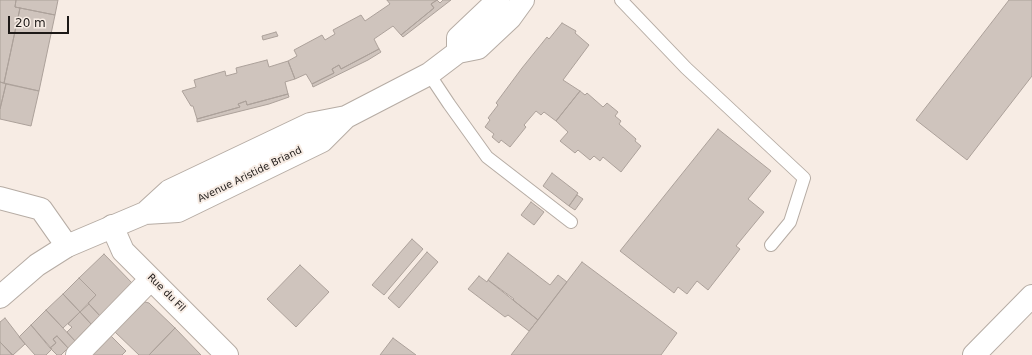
<!DOCTYPE html>
<html>
<head>
<meta charset="utf-8">
<style>
	body { margin:0 }
	#map { position:relative; width:1032px; height:355px; overflow:hidden; background:#f7ece4; font-family:"DejaVu Sans",sans-serif }
	canvas { display:block }
	.scale { position:absolute; left:8px; top:16px; width:61px; height:18px; box-sizing:border-box; border:2px solid #1d1917; border-top:0; padding-left:5px; font-size:12px; line-height:14px; white-space:nowrap; color:#1d1917; -webkit-text-stroke:3px #f7ece4; paint-order:stroke }
</style>
</head>
<body>
<div id="map">
<canvas width="1032" height="355"></canvas>
<div class="scale">20 m</div>
</div>
<script>
const context = document.querySelector('canvas').getContext('2d');
context.lineJoin = 'round';
function fillPath(path, color) {
  context.fillStyle = color;
  context.fill(path, 'evenodd');
}
function shape(rows) {
  const path = new Path2D();
  for (const r of rows) {
    path.moveTo(r[0], r[1]);
    for (let i = 2; i < r.length; i += 2) path.lineTo(r[i], r[i + 1]);
  }
  return path;
}
function stroke(path, color, width, dash) {
  context.strokeStyle = color;
  context.lineWidth = width;
  context.lineCap = dash ? 'butt' : 'round';
  context.setLineDash(dash || []);
  context.stroke(path);
}
function write(font, color, halo, rows, align = 'center') {
  context.font = font + ' "DejaVu Sans",sans-serif';
  context.lineWidth = 4;
  context.setLineDash([]);
  context.textBaseline = 'middle';
  context.strokeStyle = halo;
  context.fillStyle = color;
  for (const [text, x, y, turn = 0] of rows) {
    context.save();
    context.translate(x, y);
    context.rotate((+turn || 0) * Math.PI / 180);
    context.textAlign = isNaN(turn) ? turn : align;
    if (halo) context.strokeText(text, 0, 0);
    context.fillText(text, 0, 0);
    context.restore();
  }
}
const building = shape([
	[0,0,16,0,15,7,20,8,4,83,0,82,0,0],
	[16,0,58,0,55,15,15,7,16,0],
	[387,0,437,0,431,4,434,8,401,35,393,26,374,39,379,49,341,69,339,65,332,69,334,73,312,84,306,74,295,79,288,61,297,56,294,50,322,35,325,40,335,34,333,30,361,15,365,21,390,4,387,0],
	[437,0,440,3,443,0,451,0,403,37,401,35,434,8,431,4,437,0],
	[1009,0,1032,0,1032,76,967,160,916,120,1009,0],
	[20,8,55,15,39,91,4,83,20,8],
	[562,23,576,31,575,33,589,45,563,80,580,91,556,121,544,112,541,115,536,111,524,125,526,127,510,147,501,140,499,143,492,137,494,134,485,127,490,120,488,118,498,105,496,103,522,68,547,37,549,39,562,23],
	[276,32,278,36,263,40,262,36,276,32],
	[379,49,381,52,368,60,313,87,312,84,334,73,332,69,339,65,341,69,379,49],
	[267,60,269,67,288,61,295,79,285,82,288,94,247,105,246,101,238,104,240,107,197,119,193,106,191,106,182,91,196,87,194,80,225,71,226,76,237,73,236,68,267,60],
	[0,82,6,84,0,109,0,82],
	[6,84,39,91,31,126,0,119,0,109,6,84],
	[580,91,585,95,587,93,603,107,607,103,618,112,615,116,621,121,619,124,636,139,635,141,641,146,621,172,603,157,600,161,594,156,590,160,578,150,575,153,560,141,568,132,556,121,580,91],
	[288,94,289,97,269,104,197,122,197,119,240,107,238,104,246,101,247,105,288,94],
	[718,129,771,171,748,199,764,212,736,246,740,249,708,290,697,281,687,294,678,287,674,293,620,251,718,129],
	[552,173,578,193,569,206,543,186,552,173],
	[577,195,583,199,575,210,569,206,577,195],
	[531,202,544,212,534,225,521,215,531,202],
	[412,239,423,249,384,295,372,285,412,239],
	[427,252,438,262,399,308,388,298,427,252],
	[508,253,550,285,558,275,567,282,538,320,488,280,508,253],
	[104,254,133,284,100,316,88,303,96,295,79,278,104,254],
	[582,262,677,333,661,355,511,355,582,262],
	[300,265,329,292,296,327,267,299,300,265],
	[479,276,487,282,488,280,514,299,513,300,538,320,529,331,508,315,505,317,468,289,479,276],
	[79,278,96,295,80,312,63,294,79,278],
	[63,294,80,312,63,328,46,310,63,294],
	[145,302,149,303,175,328,149,355,139,355,115,332,145,302],
	[89,304,100,316,91,324,80,312,89,304],
	[46,310,75,341,68,348,57,336,53,339,56,343,50,348,31,325,46,310],
	[80,312,91,324,75,341,67,332,72,327,68,324,80,312],
	[5,318,25,344,13,355,0,342,0,322,5,318],
	[31,325,52,349,46,355,35,355,19,337,31,325],
	[175,328,201,355,149,355,175,328],
	[57,336,68,348,61,355,57,355,50,348,56,343,53,339,57,336],
	[111,336,126,351,122,355,92,355,111,336],
	[393,338,416,355,380,355,393,338],
	[0,342,12,355,0,355,0,342]
]);
fillPath(building, '#cfc4bd');
stroke(building, '#aca19a', 1);
const lane = shape([
	[621,0,686,68,804,178,790,222,771,245],
	[429,74,449,104,487,157,571,222]
]);
const street = shape([
	[0,198,41,209,67,246],
	[112,226,123,251,227,355],
	[77,355,151,279],
	[974,355,1032,296]
]);
const secondary = shape([
	[458,52,458,38,498,0],
	[145,213,169,191,310,124,346,117,429,74,458,52,478,48,510,18,523,0],
	[0,297,37,265,67,246,145,213,178,211,322,141,346,117]
]);
stroke(lane, '#b6aca4', 14);
stroke(street, '#b6aca4', 24);
stroke(secondary, '#b6aca4', 24);
stroke(lane, '#fff', 12);
stroke(street, '#fff', 22);
stroke(secondary, '#fff', 22);
write('10px', '#1d1917', '#f7ece4', [
	["Avenue Aristide Briand",250,175,-26],
	["Rue du Fil",166,293,45]
]);
</script>
</body>
</html>
